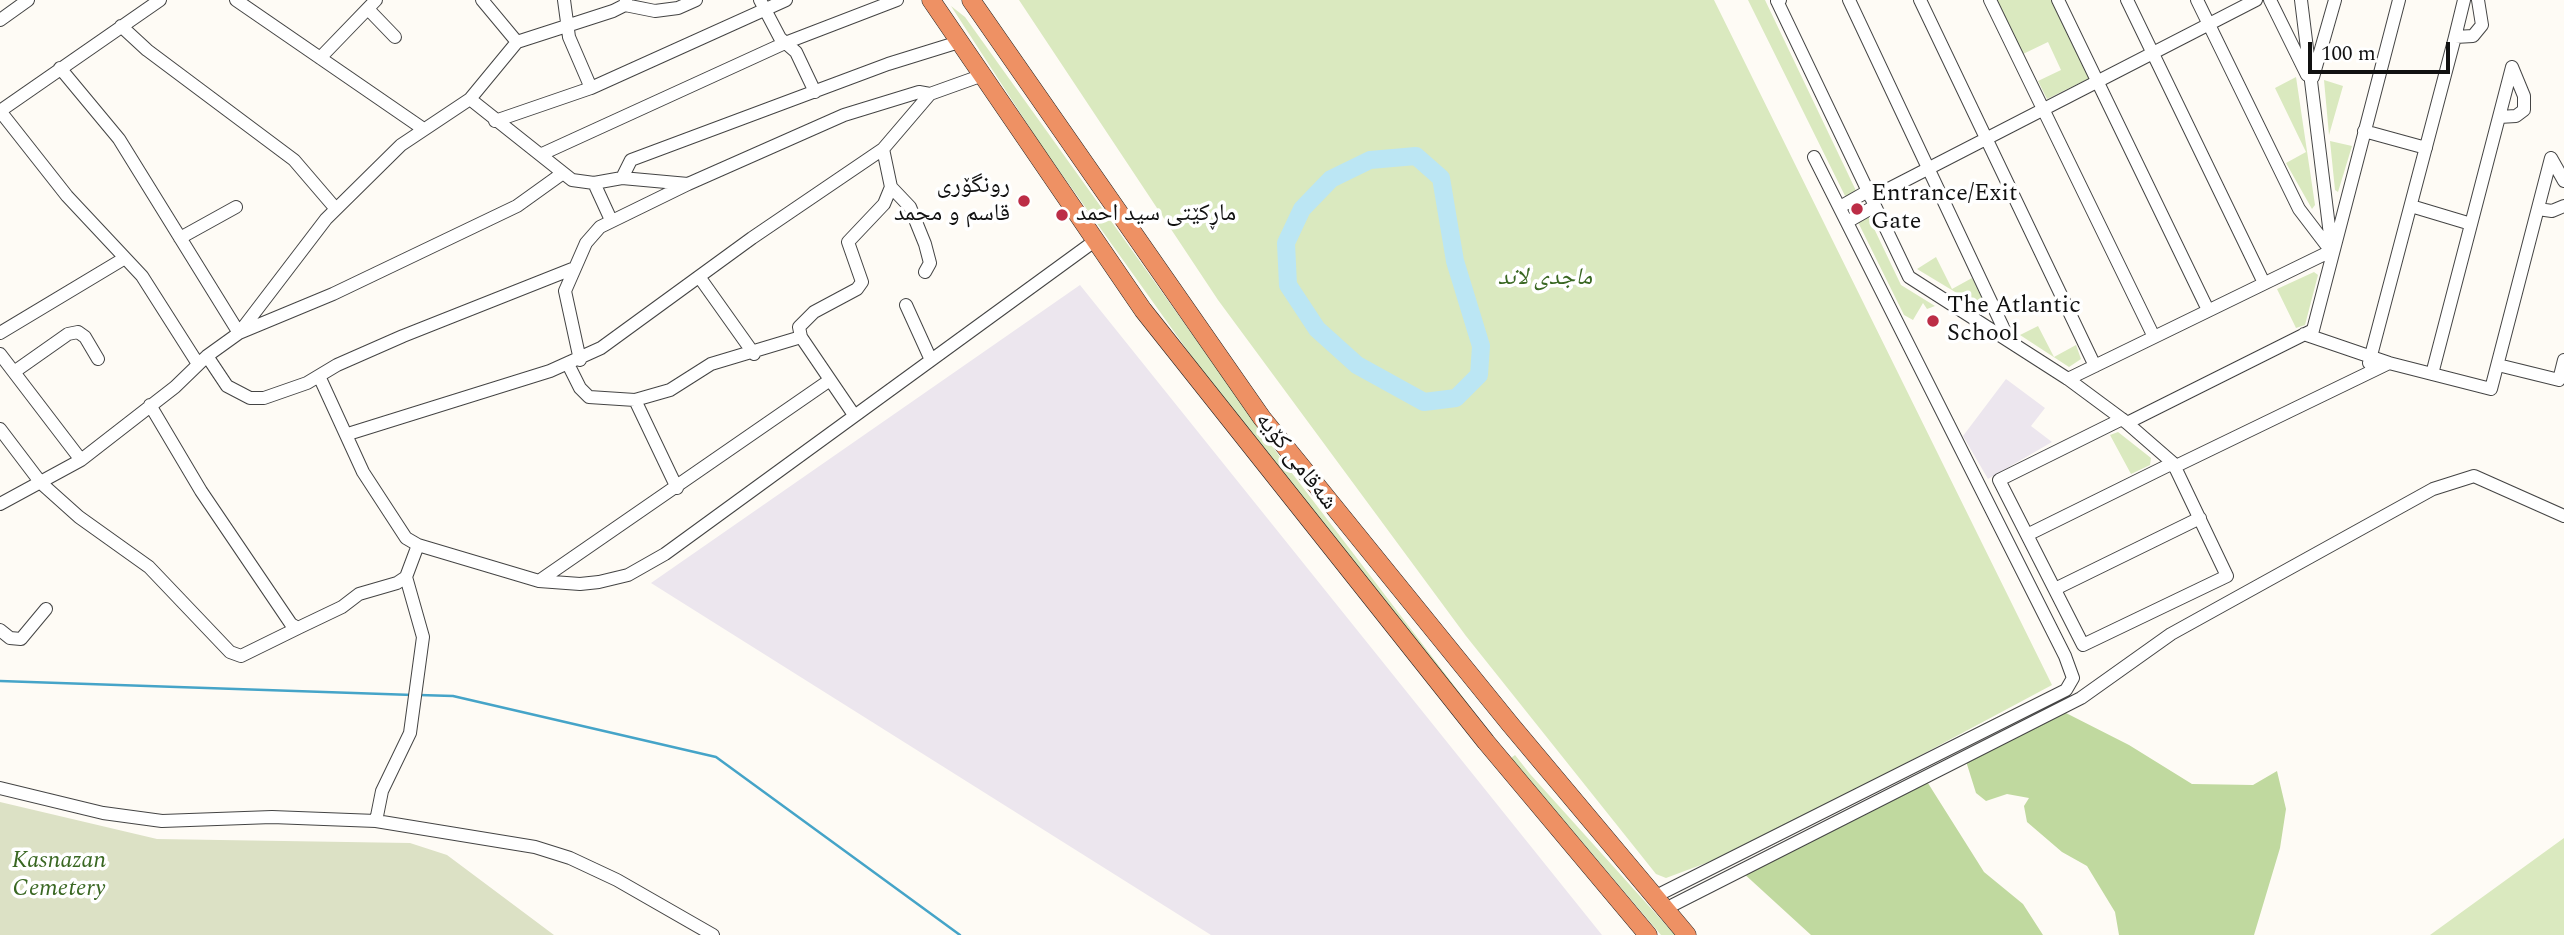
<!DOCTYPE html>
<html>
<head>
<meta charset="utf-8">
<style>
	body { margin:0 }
	#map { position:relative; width:2564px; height:935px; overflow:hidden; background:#fefbf5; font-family:Spectral,serif }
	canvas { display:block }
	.scale { position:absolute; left:2308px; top:42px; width:142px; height:32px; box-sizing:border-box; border:4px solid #111; border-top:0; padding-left:9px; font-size:21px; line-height:24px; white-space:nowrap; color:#111; -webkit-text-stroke:5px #fff; paint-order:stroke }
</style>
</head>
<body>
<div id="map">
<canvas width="2564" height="935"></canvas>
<div class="scale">100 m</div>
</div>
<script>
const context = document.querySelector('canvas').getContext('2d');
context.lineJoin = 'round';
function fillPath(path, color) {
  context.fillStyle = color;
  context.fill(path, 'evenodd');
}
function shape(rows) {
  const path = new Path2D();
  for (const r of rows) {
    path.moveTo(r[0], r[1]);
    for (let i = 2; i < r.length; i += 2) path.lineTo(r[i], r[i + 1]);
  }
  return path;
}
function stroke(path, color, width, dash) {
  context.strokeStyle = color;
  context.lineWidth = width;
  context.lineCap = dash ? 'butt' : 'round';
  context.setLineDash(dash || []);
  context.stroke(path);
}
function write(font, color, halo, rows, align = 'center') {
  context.font = font + ' Spectral,"Noto Naskh Arabic",serif';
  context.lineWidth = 7;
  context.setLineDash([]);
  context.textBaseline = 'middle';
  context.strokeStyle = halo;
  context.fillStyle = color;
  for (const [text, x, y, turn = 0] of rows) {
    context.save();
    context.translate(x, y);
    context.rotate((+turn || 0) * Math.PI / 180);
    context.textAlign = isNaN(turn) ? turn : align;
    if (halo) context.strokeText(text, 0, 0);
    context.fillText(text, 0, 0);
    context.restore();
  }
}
fillPath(shape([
	[1080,285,1602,935,1211,935,651,583],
	[2006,379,2045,408,2031,426,2052,442,1988,479,1963,436]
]), '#ece6ee');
fillPath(shape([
	[1019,0,1714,0,2052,685,1749,847,1666,878,1656,874,1466,636,1218,300],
	[1748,0,1765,0,1901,285,1935,306,1927,309,1923,303,1913,320,1904,315],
	[1997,0,2052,0,2090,78,2047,99,2038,81,2061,70,2048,42,2023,54],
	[951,6,965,17,1285,464,1475,713,1377,605,1289,493,1041,145],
	[2296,77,2315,205,2312,209,2286,163,2306,152,2275,88],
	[2324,80,2343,86,2329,135],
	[2330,141,2352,146,2338,192,2335,190],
	[1936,257,1952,289,1972,278,1984,302,1980,307,1917,269],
	[2314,272,2318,275,2305,325,2296,328,2277,289],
	[2038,326,2054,357,2076,345,2081,359,2069,367,2020,335],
	[2118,432,2151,458,2150,465,2131,474,2110,435],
	[1515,755,1530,774,1675,935,1661,935,1511,758],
	[2564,838,2564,935,2430,935]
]), '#dae9bf');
fillPath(shape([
	[2062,711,2129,745,2192,784,2253,785,2277,771,2286,809,2280,848,2254,935,2119,935,2115,912,2087,866,2062,852,2027,822,2024,806,2029,798,2007,794,1986,801,1976,793,1965,758],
	[1926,780,1984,872,2023,904,2043,935,1811,935,1741,871]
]), '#c0d99f');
fillPath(shape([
	[0,802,157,839,410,843,447,855,554,935,0,935]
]), '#dce1c5');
stroke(shape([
	[0,681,413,695],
	[419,695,453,696,716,757,960,935]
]), '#45a4c8', 2.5);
stroke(shape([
	[1416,156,1441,178,1455,261,1481,346,1479,375,1456,398,1424,402,1357,365,1317,329,1288,285,1286,243,1302,209,1331,179,1370,160,1416,156]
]), '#bbe6f4', 18);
const minor = shape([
	[160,0,0,111,67,196,142,276,198,364],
	[236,0,422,128],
	[482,0,517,42],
	[564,0,569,37,591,88],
	[760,0,780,38,796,52,815,92],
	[1780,0,1777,1,1909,277,2068,379,2122,419,2127,423,2173,463,2227,576,2083,645,1999,480,2122,419],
	[1849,0,2009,340],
	[1920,0,2095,366],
	[1990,0,2154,337],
	[2058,0,2208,310],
	[2127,0,2264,283],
	[2197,0,2299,209,2331,251],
	[2270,0,2307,75],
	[2301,0,2331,243],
	[2464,0,2455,37,2473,36,2482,25,2478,0],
	[625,5,655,11,678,8,696,0],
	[368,9,395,37],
	[0,20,28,0],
	[121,26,147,50,294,160,336,209],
	[320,58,376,0],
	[2512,67,2524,96,2524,110,2516,116,2499,117,2512,67],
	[60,68,119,139,239,333,333,294,517,206,563,173],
	[2313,77,2335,0],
	[470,99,572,180,594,183,622,178,688,184,844,115,919,92,930,94,983,75],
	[495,121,591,88,786,0],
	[2364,131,2426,148],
	[883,149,891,187,910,207,925,244,930,263,925,272],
	[542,154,785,43,897,0],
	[2551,158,2564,181],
	[622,178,631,160,888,64,959,42],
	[594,183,611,220],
	[1871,198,2256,0],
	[2411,206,2471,224],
	[1840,207,1868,191],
	[2538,209,2552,211,2564,206],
	[1847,222,1875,206],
	[180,238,236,207],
	[700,278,754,354],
	[906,305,931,360],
	[0,333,125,258],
	[2304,334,2389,363,2491,389,2551,158],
	[801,337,854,415],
	[0,354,81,460],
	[207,356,227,386,250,398,264,398,307,383,337,365,403,336,572,269],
	[580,360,565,291,586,243,600,227,688,184],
	[2369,363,2455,37],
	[568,364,580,388,589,397,635,400,670,390,711,364,801,337,799,327,814,312,857,289,862,282,848,242,884,204,891,187],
	[2498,365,2559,380,2564,360],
	[14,372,68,334,78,332,85,337,98,359],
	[2432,374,2499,117],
	[319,376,363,472,406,538,418,545,539,581,580,584,599,582,628,575,665,554,1096,240],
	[2068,379,2331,251],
	[635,400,677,488],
	[150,405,201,491,291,624,298,628,342,607,359,594,397,583,406,577,418,545],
	[2127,423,2313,330,2399,0],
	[0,429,41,483,79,517,149,567,230,652,241,656,298,628],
	[348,434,550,371,601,348,752,238,883,149,930,94],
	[2174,467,2389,363],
	[0,504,81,460,175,387,207,356,239,333,326,219,401,145,470,99,517,42,613,11,625,5,626,0],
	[2027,535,2173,463],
	[539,581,830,380],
	[2055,589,2200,518],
	[0,630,10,638,21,639,46,609],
	[0,788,103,813,162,821,272,817,376,821,535,847,570,858,617,880,713,935],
	[376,821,382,791,410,733,423,637,406,577],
	[1654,897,2066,690,2073,678,2065,656,1814,157],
	[1665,909,2081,698,2171,634,2433,489,2474,476,2564,516]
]);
const highway = shape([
	[931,0,1143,310,1486,742,1648,935],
	[971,0,1262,418,1510,724,1687,935]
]);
stroke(minor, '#444', 14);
stroke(highway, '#222', 19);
stroke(minor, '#fff', 12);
stroke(highway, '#ee9164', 18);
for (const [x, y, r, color] of [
	[1024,201,7,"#bc2d46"],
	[1857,209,7,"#bc2d46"],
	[1062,215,7,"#bc2d46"],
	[1933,321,7,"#bc2d46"]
]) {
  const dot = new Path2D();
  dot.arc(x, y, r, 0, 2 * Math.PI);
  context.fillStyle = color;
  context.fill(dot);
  stroke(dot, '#fff', 2.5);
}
write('24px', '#111', '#fff', [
	["رونگۆری",1010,187,"right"],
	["قاسم و محمد",1010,215,"right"],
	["Entrance/Exit",1871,195],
	["Gate",1871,223],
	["ماڕکێتی سید احمد",1076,215],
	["The Atlantic",1947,307],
	["School",1947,335]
], 'left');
write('italic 24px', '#396722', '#fff', [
	["ماجدی لاند",1545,279],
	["Kasnazan",59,862],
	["Cemetery",59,890]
]);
write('24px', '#111', '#fff', [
	["شەقامی کۆیە",1295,462,52]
]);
</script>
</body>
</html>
